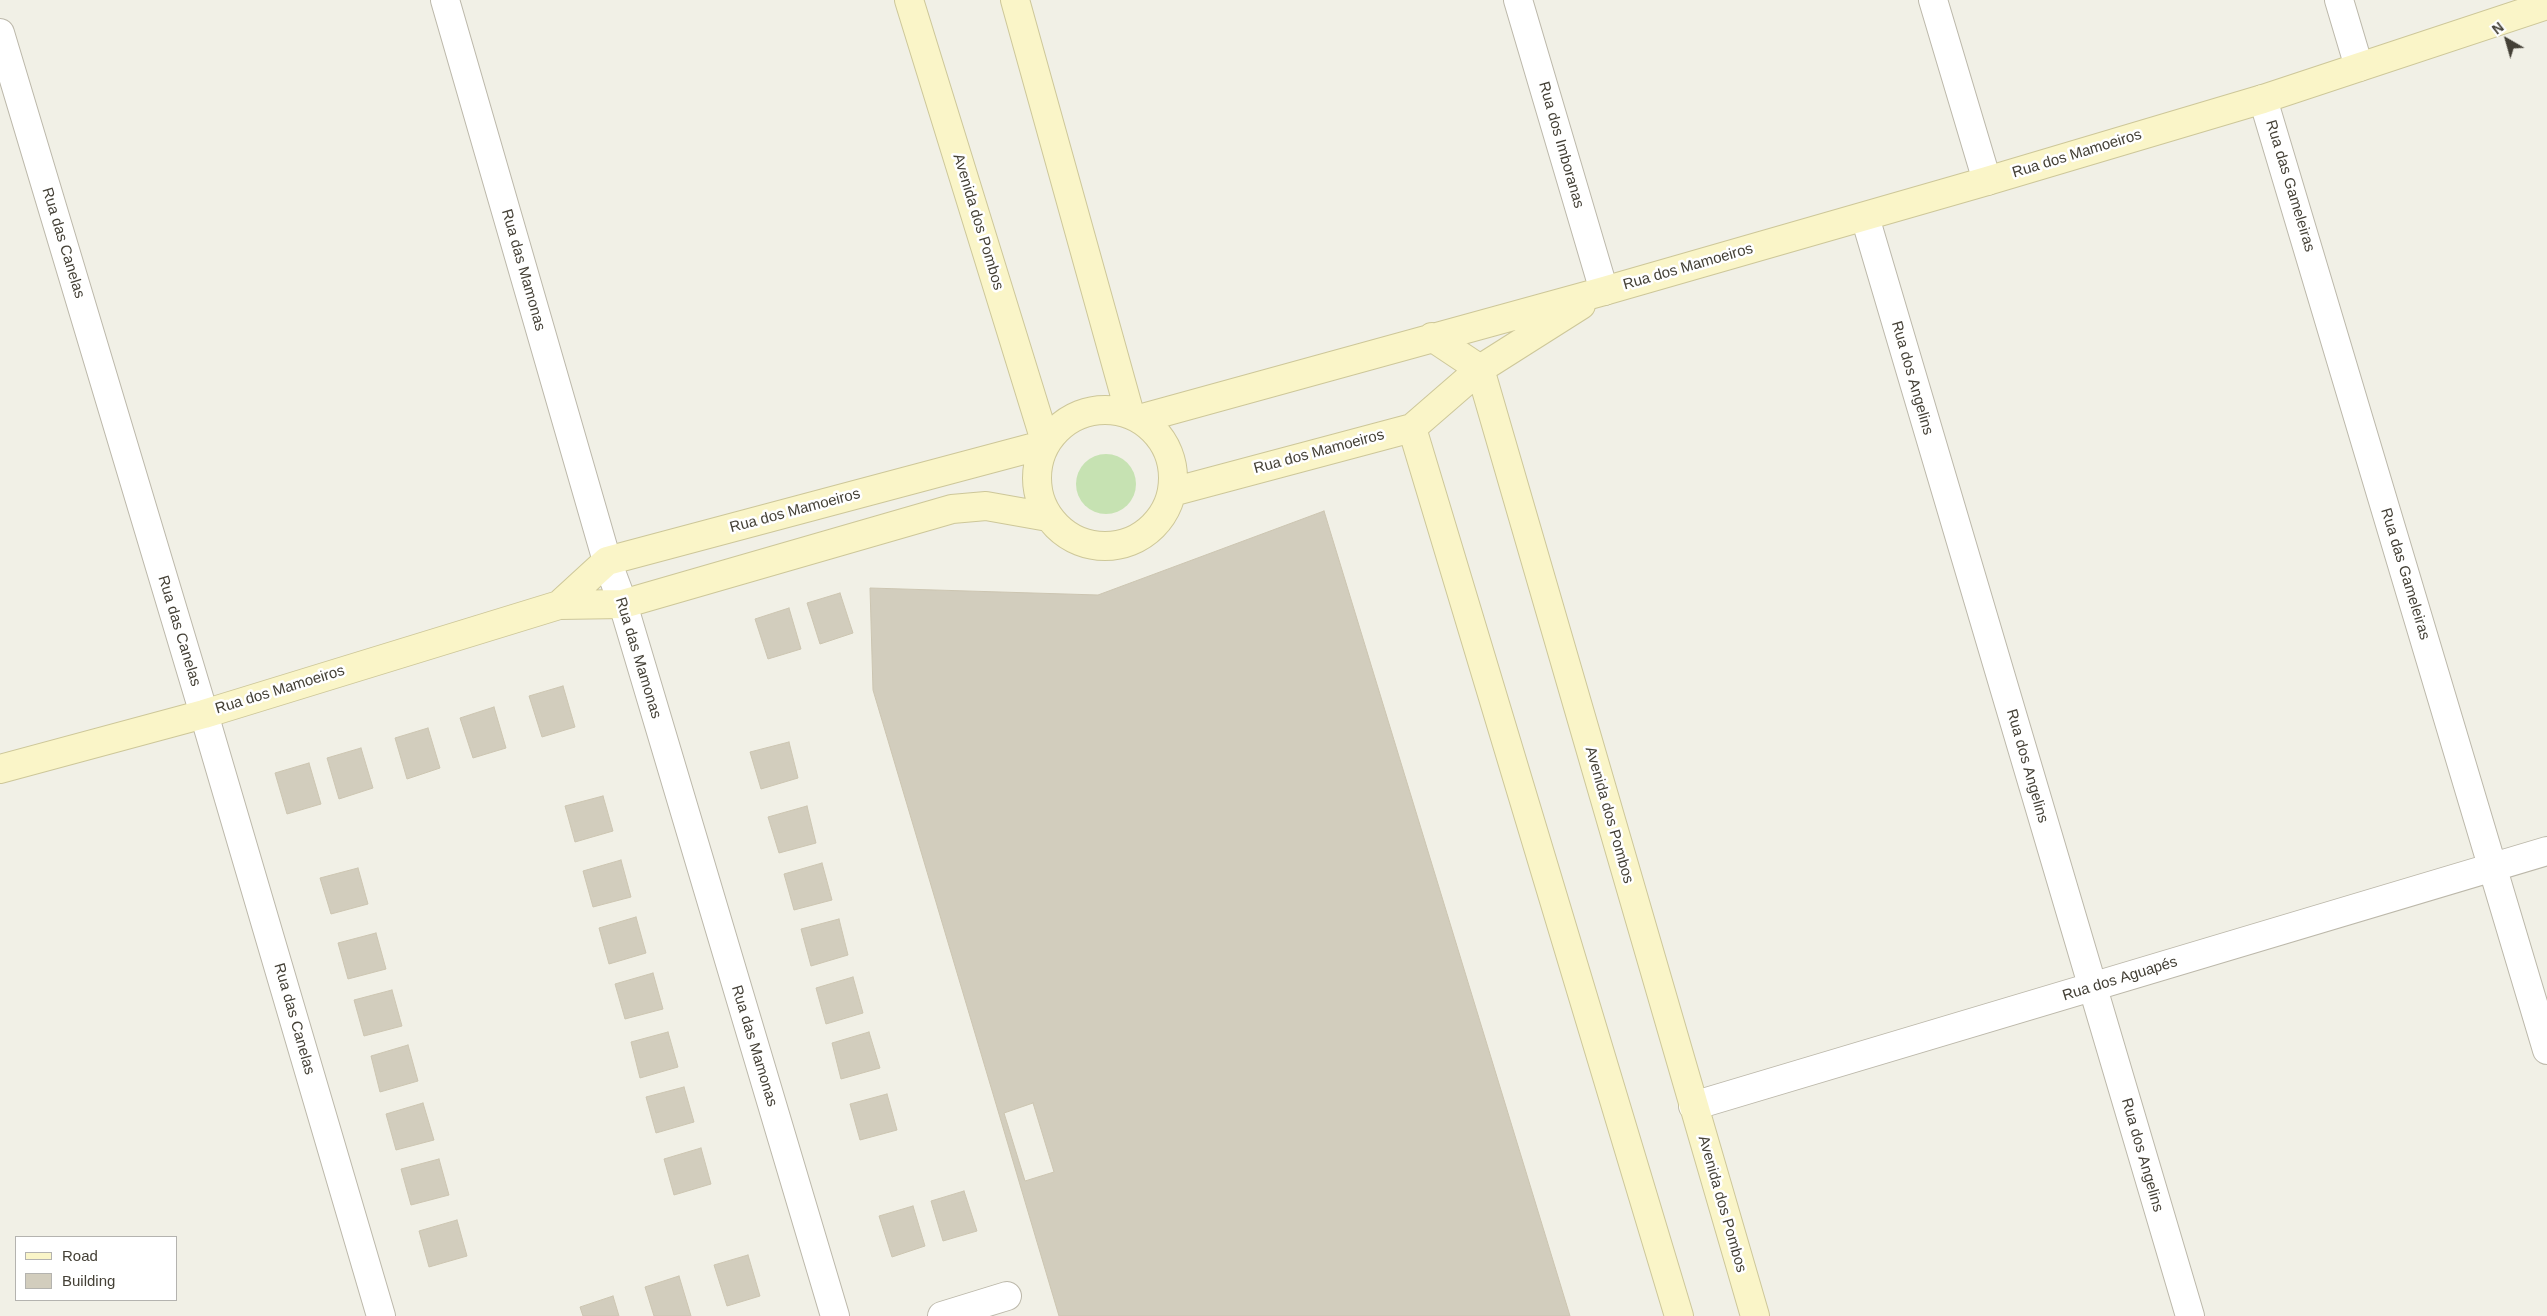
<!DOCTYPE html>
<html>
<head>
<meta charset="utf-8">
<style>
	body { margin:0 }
	#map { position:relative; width:2547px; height:1316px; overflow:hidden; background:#f1f0e6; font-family:Helvetica,sans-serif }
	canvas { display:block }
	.legend { position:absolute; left:15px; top:1236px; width:162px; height:65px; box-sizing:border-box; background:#fff; border:1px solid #b4b3af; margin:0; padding:6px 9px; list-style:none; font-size:15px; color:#444036 }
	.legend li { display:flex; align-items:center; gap:10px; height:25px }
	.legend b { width:25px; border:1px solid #b4b3af }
	.north { position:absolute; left:2482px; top:15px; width:50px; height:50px; -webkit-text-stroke:4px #fff; paint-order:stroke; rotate:322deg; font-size:14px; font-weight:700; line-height:20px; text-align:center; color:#444036 }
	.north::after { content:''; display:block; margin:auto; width:18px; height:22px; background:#444036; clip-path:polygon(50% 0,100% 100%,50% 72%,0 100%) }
</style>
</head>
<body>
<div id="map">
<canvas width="2547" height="1316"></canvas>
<ul class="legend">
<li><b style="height:6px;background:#faf5c8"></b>Road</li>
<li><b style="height:14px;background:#d2cdbd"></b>Building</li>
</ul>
<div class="north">N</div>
</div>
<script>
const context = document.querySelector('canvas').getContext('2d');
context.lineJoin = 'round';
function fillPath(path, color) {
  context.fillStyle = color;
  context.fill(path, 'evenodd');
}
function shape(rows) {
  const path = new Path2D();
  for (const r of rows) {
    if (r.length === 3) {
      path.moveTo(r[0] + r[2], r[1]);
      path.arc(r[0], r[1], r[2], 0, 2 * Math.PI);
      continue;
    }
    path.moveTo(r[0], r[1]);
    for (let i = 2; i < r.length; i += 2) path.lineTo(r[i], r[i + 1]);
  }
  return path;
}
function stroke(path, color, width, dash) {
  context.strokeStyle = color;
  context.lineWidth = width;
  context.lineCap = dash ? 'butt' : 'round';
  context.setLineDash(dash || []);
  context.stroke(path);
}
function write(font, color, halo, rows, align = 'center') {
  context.font = font + ' Helvetica,sans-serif';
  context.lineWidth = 5;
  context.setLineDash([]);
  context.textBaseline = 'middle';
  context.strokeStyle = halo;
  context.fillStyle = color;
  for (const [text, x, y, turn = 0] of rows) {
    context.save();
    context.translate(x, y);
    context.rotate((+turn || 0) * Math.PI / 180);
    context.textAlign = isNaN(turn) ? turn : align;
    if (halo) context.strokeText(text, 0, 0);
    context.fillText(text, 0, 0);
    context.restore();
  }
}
fillPath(shape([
	[1106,484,30]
]), '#c6e2b2');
const building = shape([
	[1324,511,1570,1316,1059,1316,873,690,870,588,1098,595,1324,511],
	[840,593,853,633,820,644,807,603,840,593],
	[789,608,801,649,768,659,755,619,789,608],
	[563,686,575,727,542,737,529,696,563,686],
	[494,707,506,748,473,758,460,718,494,707],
	[428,728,440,768,407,779,395,738,428,728],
	[789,742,798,778,761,789,750,752,789,742],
	[361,748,373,788,339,799,327,758,361,748],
	[309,763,321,804,287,814,275,773,309,763],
	[603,796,613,831,575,842,565,806,603,796],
	[807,806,816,843,779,853,768,817,807,806],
	[621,860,631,897,593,907,583,871,621,860],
	[822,863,832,900,794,910,784,874,822,863],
	[358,868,368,904,331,914,320,878,358,868],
	[636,917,646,953,609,964,599,928,636,917],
	[839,919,848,955,811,966,801,929,839,919],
	[376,933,386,969,348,979,338,943,376,933],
	[653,973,663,1009,625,1019,615,984,653,973],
	[853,977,863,1013,826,1024,816,988,853,977],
	[392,990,402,1026,364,1036,354,1000,392,990],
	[668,1032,678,1067,640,1078,631,1042,668,1032],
	[869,1032,880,1068,841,1079,832,1043,869,1032],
	[408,1045,418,1081,380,1092,371,1056,408,1045],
	[684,1087,694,1122,656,1133,646,1097,684,1087],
	[887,1094,897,1130,860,1140,850,1104,887,1094],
	[423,1103,434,1140,396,1150,386,1114,423,1103],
	[1033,1103,1054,1172,1025,1181,1004,1113,1033,1103],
	[701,1148,711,1184,674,1195,664,1159,701,1148],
	[439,1159,449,1195,411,1205,401,1169,439,1159],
	[964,1191,977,1231,943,1241,931,1201,964,1191],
	[913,1206,925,1246,892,1257,879,1216,913,1206],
	[457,1220,467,1256,429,1267,419,1231,457,1220],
	[748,1255,760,1296,727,1306,714,1265,748,1255],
	[679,1276,691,1316,654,1316,645,1287,679,1276],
	[613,1296,619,1316,583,1316,580,1307,613,1296]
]);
fillPath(building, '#d2cdbd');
stroke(building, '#ccc5b1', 1);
const street = shape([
	[445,0,607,561,623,604,835,1316],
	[1518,0,1604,291],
	[1933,0,1987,181],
	[2339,0,2359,67],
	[0,33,204,714,381,1316],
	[2263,99,2547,1050],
	[1865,217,2190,1316],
	[1693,1106,2547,851],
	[942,1316,1007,1296]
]);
const secondary = shape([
	[1015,0,1130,414],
	[1432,337,1480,369,1755,1316],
	[1105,478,68],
	[1139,419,1604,291,1987,181,2263,99,2547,5],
	[1412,428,1679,1316],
	[1172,492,1412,428,1480,369,1581,305],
	[559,605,607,561,1046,444,909,0],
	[0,769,204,714,559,605,623,604,952,509,986,506,1048,517]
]);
stroke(street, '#bcb8aa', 30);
stroke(secondary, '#cdc799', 30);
stroke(street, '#fff', 28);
stroke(secondary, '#faf5c8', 28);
write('15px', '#444036', '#fff', [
	["Rua dos Imboranas",1561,145,74],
	["Rua dos Mamoeiros",2077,154,-17],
	["Rua das Gameleiras",2290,186,73],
	["Avenida dos Pombos",978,222,73],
	["Rua das Canelas",63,243,73],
	["Rua dos Mamoeiros",1688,267,-16],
	["Rua das Mamonas",523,270,74],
	["Rua dos Angelins",1912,378,74],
	["Rua dos Mamoeiros",1319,452,-15],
	["Rua dos Mamoeiros",795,511,-15],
	["Rua das Gameleiras",2405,574,73],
	["Rua das Canelas",179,631,73],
	["Rua das Mamonas",638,658,73],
	["Rua dos Mamoeiros",280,690,-17],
	["Rua dos Angelins",2027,766,74],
	["Avenida dos Pombos",1609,815,74],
	["Rua dos Aguapés",2120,979,-17],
	["Rua das Canelas",294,1019,74],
	["Rua das Mamonas",754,1046,73],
	["Rua dos Angelins",2142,1155,74],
	["Avenida dos Pombos",1722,1204,74]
]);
</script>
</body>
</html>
